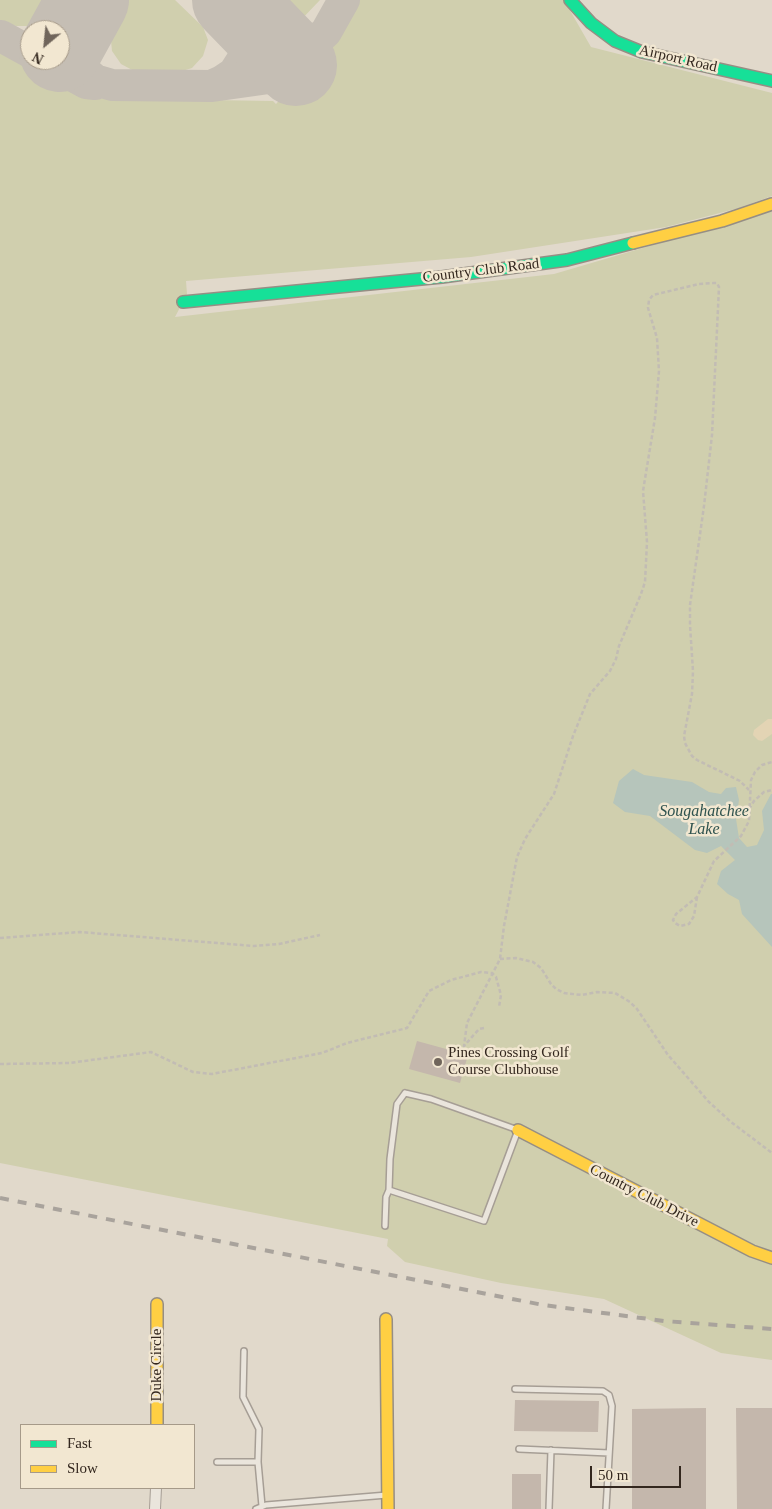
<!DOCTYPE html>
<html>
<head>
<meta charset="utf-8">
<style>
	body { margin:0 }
	#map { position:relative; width:772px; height:1509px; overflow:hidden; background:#e1d9cb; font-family:"Times New Roman",serif }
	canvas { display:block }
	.legend { position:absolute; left:20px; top:1424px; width:175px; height:65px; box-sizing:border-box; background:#f2e7d1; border:1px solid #a69a89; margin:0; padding:6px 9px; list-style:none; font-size:15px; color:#33271e }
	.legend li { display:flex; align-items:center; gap:10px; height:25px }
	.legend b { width:25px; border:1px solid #a69a89 }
	.north { position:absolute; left:20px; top:20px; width:50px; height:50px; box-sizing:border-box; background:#f2e7d1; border:1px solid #a69a89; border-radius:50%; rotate:208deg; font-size:14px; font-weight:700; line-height:20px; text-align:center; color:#33271e }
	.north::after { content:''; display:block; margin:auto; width:18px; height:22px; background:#70655b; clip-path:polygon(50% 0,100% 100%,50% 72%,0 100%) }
	.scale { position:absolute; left:590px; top:1466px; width:91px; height:22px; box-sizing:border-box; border:2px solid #33271e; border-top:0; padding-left:6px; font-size:15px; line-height:18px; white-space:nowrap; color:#33271e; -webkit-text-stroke:4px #f2e7d1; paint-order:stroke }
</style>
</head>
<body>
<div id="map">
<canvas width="772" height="1509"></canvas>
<ul class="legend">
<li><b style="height:6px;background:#16e098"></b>Fast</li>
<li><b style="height:6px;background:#ffcf43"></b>Slow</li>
</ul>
<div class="north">N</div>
<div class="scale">50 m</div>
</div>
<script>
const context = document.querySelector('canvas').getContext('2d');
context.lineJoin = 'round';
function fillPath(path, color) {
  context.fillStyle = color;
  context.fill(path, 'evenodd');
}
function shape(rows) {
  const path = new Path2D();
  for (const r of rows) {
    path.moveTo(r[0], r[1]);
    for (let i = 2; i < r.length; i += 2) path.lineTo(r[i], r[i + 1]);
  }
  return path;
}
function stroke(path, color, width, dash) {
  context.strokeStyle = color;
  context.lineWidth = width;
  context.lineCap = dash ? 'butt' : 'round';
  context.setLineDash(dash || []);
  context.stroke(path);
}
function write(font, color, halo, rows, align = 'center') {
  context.font = font + ' "Times New Roman",serif';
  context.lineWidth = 5;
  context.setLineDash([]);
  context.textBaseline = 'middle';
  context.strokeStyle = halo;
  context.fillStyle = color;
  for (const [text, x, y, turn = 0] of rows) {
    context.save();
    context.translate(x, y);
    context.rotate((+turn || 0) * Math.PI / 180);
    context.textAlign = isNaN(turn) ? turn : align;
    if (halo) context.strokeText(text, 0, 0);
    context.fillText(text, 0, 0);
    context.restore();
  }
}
fillPath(shape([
	[0,0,58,0,50,14,40,22,29,26,16,26,0,21],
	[120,0,175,0,203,27,208,40,203,56,192,68,179,72,136,72,121,64,112,51,109,20],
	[261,0,320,0,298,23,268,6],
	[354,0,564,0,591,47,772,93,772,196,739,208,666,227,471,257,186,281,187,294,175,317,554,274,772,210,772,1360,721,1353,604,1299,501,1283,405,1262,387,1246,388,1239,0,1163,0,52,82,98,273,101,276,104,329,46]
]), '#d0cfae');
fillPath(shape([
	[768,719,772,719,772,734,762,741,758,740,753,735,754,730]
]), '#e3d4b4');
fillPath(shape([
	[633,769,644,775,692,782,709,792,721,794,726,788,736,787,739,800,736,819,739,838,747,847,757,845,764,830,762,811,771,794,772,794,772,947,742,914,739,900,728,894,717,884,721,871,735,860,721,846,707,853,695,850,650,816,625,812,613,803,619,781]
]), '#b6c5bb');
stroke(shape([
	[263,31,273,37,294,44,306,43,317,40,326,32,344,0],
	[60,35,71,31,73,50,82,69,95,80,112,85,211,86,222,81,234,73,243,59,246,42,243,23,237,4],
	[1,36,30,52],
	[44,60,86,83,95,84],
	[212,86,276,77,317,40]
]), '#c5beb4', 32);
stroke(shape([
	[233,0,296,65],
	[60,51,88,0]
]), '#c5beb4', 82);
fillPath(shape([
	[417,1041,468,1055,460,1083,409,1069],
	[515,1400,599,1401,598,1432,514,1431],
	[706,1408,706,1509,632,1509,632,1409],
	[736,1408,772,1408,772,1509,737,1509],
	[512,1474,541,1474,541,1509,512,1509]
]), '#c4b7ac');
const lane = shape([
	[405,1093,431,1099,518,1130,484,1221,389,1190,390,1159,397,1104,405,1093],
	[385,1226,386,1197,389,1190],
	[244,1351,243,1397,259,1429,258,1462],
	[515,1389,603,1391,609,1395,612,1406,606,1509],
	[519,1449,609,1453],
	[217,1462,258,1462,262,1506],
	[256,1509,266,1505,387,1495],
	[549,1509,551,1450]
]);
const street = shape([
	[155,1509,156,1488]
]);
const fast = shape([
	[570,0,591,23,615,41,642,52,772,81],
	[183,302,442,277,567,260,633,243]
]);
const slow = shape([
	[633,243,722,221,772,204],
	[518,1130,752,1251,772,1258],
	[157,1304,157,1425],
	[386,1319,388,1509]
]);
stroke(lane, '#a69e95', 8);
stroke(street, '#a69e95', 12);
stroke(fast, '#968e84', 14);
stroke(slow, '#968e84', 14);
stroke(shape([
	[749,809,754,801,764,792,772,790],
	[697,897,694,916,689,924,680,926,675,923,673,920,676,914,697,897,714,861,741,836,749,821,751,780,755,772,762,765,772,762],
	[0,938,80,932,254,946,279,944,320,935],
	[500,959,516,958,533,962,541,968,551,984,556,989,564,993,582,995,597,992,615,993,630,1002,637,1009,668,1055,709,1102,731,1122,772,1153],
	[484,1028,479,1029,464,1046,467,1023,500,959,504,926,517,857,525,839,554,794,573,736,590,694,610,671,616,659,619,646,641,594,645,582,647,542,643,491,655,418,659,371,657,338,648,308,649,300,653,295,699,284,714,283,717,283,719,287,712,435,704,506,690,605,690,625,693,671,692,694,684,736,685,743,692,756,697,760,740,781,749,790],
	[0,1064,69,1063,151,1052,193,1072,212,1074,322,1053,347,1043,407,1028,429,991,451,980,481,972,492,973,496,977,501,995,499,1007]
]), '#c2bcb4', 2.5, [4, 2.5]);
stroke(lane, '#eae5dc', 5);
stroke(street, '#eae5dc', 10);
stroke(fast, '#16e098', 11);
stroke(slow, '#ffcf43', 11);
stroke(shape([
	[0,1198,543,1305,664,1321,772,1329]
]), '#a9a39c', 4, [9, 9]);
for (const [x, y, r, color] of [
	[438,1062,5,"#70655b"]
]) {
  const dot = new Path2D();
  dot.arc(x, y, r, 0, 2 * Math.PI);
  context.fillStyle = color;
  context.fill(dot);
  stroke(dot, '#f2e7d1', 2);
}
write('15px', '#33271e', '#f2e7d1', [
	["Airport Road",678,59,13],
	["Country Club Road",481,271,-7],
	["Country Club Drive",644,1196,27],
	["Duke Circle",157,1365,-90]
]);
write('15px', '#33271e', '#f2e7d1', [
	["Pines Crossing Golf",448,1053],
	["Course Clubhouse",448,1070]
], 'left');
write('italic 16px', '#2e524e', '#f2e7d1', [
	["Sougahatchee",704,812],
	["Lake",704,830]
]);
</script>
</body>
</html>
